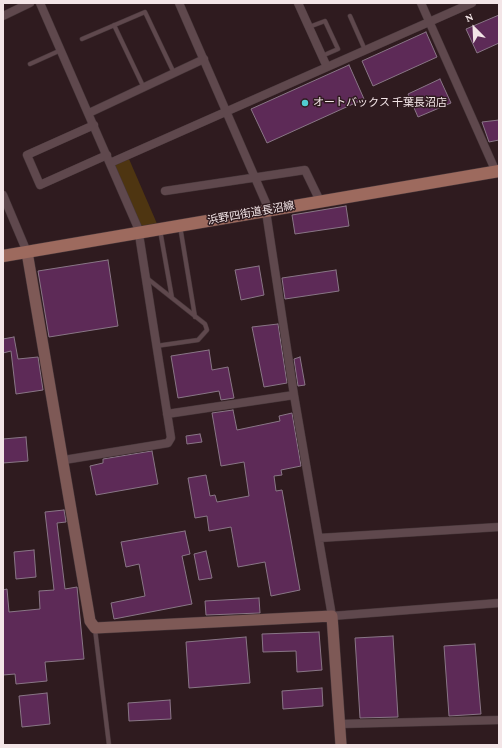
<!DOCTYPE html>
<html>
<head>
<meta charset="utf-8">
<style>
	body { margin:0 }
	#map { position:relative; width:502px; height:748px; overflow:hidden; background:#2f1b1f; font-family:"Crimson Pro",serif }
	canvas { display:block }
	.frame { position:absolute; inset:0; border:4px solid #f3e5e7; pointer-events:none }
	.north { position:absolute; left:454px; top:8px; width:40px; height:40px; -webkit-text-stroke:3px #2f1b1f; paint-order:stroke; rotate:336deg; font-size:11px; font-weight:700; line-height:16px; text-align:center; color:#f3e5e7 }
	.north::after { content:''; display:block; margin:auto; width:14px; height:18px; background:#f3e5e7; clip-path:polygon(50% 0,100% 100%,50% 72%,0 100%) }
</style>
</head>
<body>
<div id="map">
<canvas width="502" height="748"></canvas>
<div class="frame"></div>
<div class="north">N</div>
</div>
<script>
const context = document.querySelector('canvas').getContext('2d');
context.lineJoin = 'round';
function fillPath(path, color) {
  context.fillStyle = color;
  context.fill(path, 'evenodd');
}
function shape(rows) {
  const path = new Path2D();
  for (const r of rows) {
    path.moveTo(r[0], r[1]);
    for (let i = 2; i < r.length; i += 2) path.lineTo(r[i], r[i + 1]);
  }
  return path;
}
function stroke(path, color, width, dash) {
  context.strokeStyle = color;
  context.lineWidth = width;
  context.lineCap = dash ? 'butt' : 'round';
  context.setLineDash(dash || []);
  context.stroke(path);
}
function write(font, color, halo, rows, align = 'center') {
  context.font = font + ' "Crimson Pro","Noto Sans JP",serif';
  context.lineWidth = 3;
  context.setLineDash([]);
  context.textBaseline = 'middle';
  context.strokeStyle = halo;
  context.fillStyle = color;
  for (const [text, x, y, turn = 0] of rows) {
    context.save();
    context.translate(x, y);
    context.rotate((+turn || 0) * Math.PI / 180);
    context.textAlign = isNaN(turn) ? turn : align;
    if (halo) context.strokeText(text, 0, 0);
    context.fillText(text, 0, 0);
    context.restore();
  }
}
fillPath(shape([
	[129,159,158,226,141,228,114,165]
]), '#4e3511');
const building = shape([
	[499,15,499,43,477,53,466,29,499,15],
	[426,32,437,57,373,86,362,61,426,32],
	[349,65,364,99,267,143,251,109,349,65],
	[440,79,451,103,418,117,408,94,440,79],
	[499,120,499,140,489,142,482,122,499,120],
	[346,206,349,226,295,234,292,215,346,206],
	[108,260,118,326,49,337,38,271,108,260],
	[259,266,264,295,241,300,235,270,259,266],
	[336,270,339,291,285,299,282,278,336,270],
	[278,324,287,383,264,387,252,327,278,324],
	[14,337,18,359,38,357,43,390,16,394,11,351,3,353,3,339,14,337],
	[209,350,212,370,228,367,234,398,221,400,219,391,178,398,171,356,209,350],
	[300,357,305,385,298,386,294,359,300,357],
	[233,410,237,430,280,421,279,416,292,413,301,466,281,470,282,475,274,476,276,491,282,490,300,590,271,596,265,562,238,567,231,527,209,531,207,516,195,518,188,478,206,475,210,496,215,495,217,502,249,496,244,462,221,466,212,413,233,410],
	[200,434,202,442,187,444,186,436,200,434],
	[26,437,28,461,3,463,3,439,26,437],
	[152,451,158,484,96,495,90,466,103,463,103,459,152,451],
	[64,510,66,522,57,523,65,589,77,587,84,659,45,662,47,681,16,684,15,674,3,675,3,590,7,589,9,612,40,609,39,591,54,590,45,512,64,510],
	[185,531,190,554,182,556,192,604,114,619,111,603,145,596,139,564,126,567,121,542,185,531],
	[34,550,36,577,16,579,14,552,34,550],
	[206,551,212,578,199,580,194,554,206,551],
	[259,598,260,613,206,615,205,601,259,598],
	[319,632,322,670,297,672,296,651,263,652,262,634,319,632],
	[393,636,398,717,360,718,355,638,393,636],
	[246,637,250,683,189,688,186,642,246,637],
	[475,644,481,714,449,716,444,646,475,644],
	[322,688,323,706,283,709,282,691,322,688],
	[47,693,50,724,22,727,19,696,47,693],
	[170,700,171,719,129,721,128,703,170,700]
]);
fillPath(building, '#5d2a57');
stroke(building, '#897686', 1);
const lane = shape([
	[350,16,365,50],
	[114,25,144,88],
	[309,27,325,21,338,49,322,56],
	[82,39,145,12,174,73],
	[30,64,61,50],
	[180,226,195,317],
	[160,230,172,298],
	[148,279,205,324,207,330,198,340,156,346],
	[95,629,109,745]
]);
const street = shape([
	[40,3,138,228,171,438,168,443,64,460],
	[179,3,266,203,267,218,294,395,332,616,499,603],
	[298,3,327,67],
	[421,3,496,172],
	[3,16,30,3],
	[89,113,204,59],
	[94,125,27,155,40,185,107,155],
	[110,163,472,3],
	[165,191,305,170,320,201],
	[3,195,27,252],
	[167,414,294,395],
	[319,538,499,527],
	[340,724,499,720]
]);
const secondary = shape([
	[27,252,90,621,95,628,332,616,341,745]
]);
const primary = shape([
	[3,256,499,171]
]);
stroke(lane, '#47373a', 5);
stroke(street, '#47373a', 9);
stroke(secondary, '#47373a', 12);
stroke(primary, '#47373a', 13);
stroke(lane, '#5f484d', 4);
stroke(street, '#5f484d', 8);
stroke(secondary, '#7e5956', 11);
stroke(primary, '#9d6a5e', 12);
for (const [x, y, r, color] of [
	[305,103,4,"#51ccd1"]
]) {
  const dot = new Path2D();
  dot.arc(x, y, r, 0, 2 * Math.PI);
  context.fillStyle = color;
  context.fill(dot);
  stroke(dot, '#2f1b1f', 1.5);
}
write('11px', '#f3e5e7', '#2f1b1f', [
	["オートバックス 千葉長沼店",313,103]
], 'left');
write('11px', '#f3e5e7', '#2f1b1f', [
	["浜野四街道長沼線",251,213,-10]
]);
</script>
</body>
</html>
